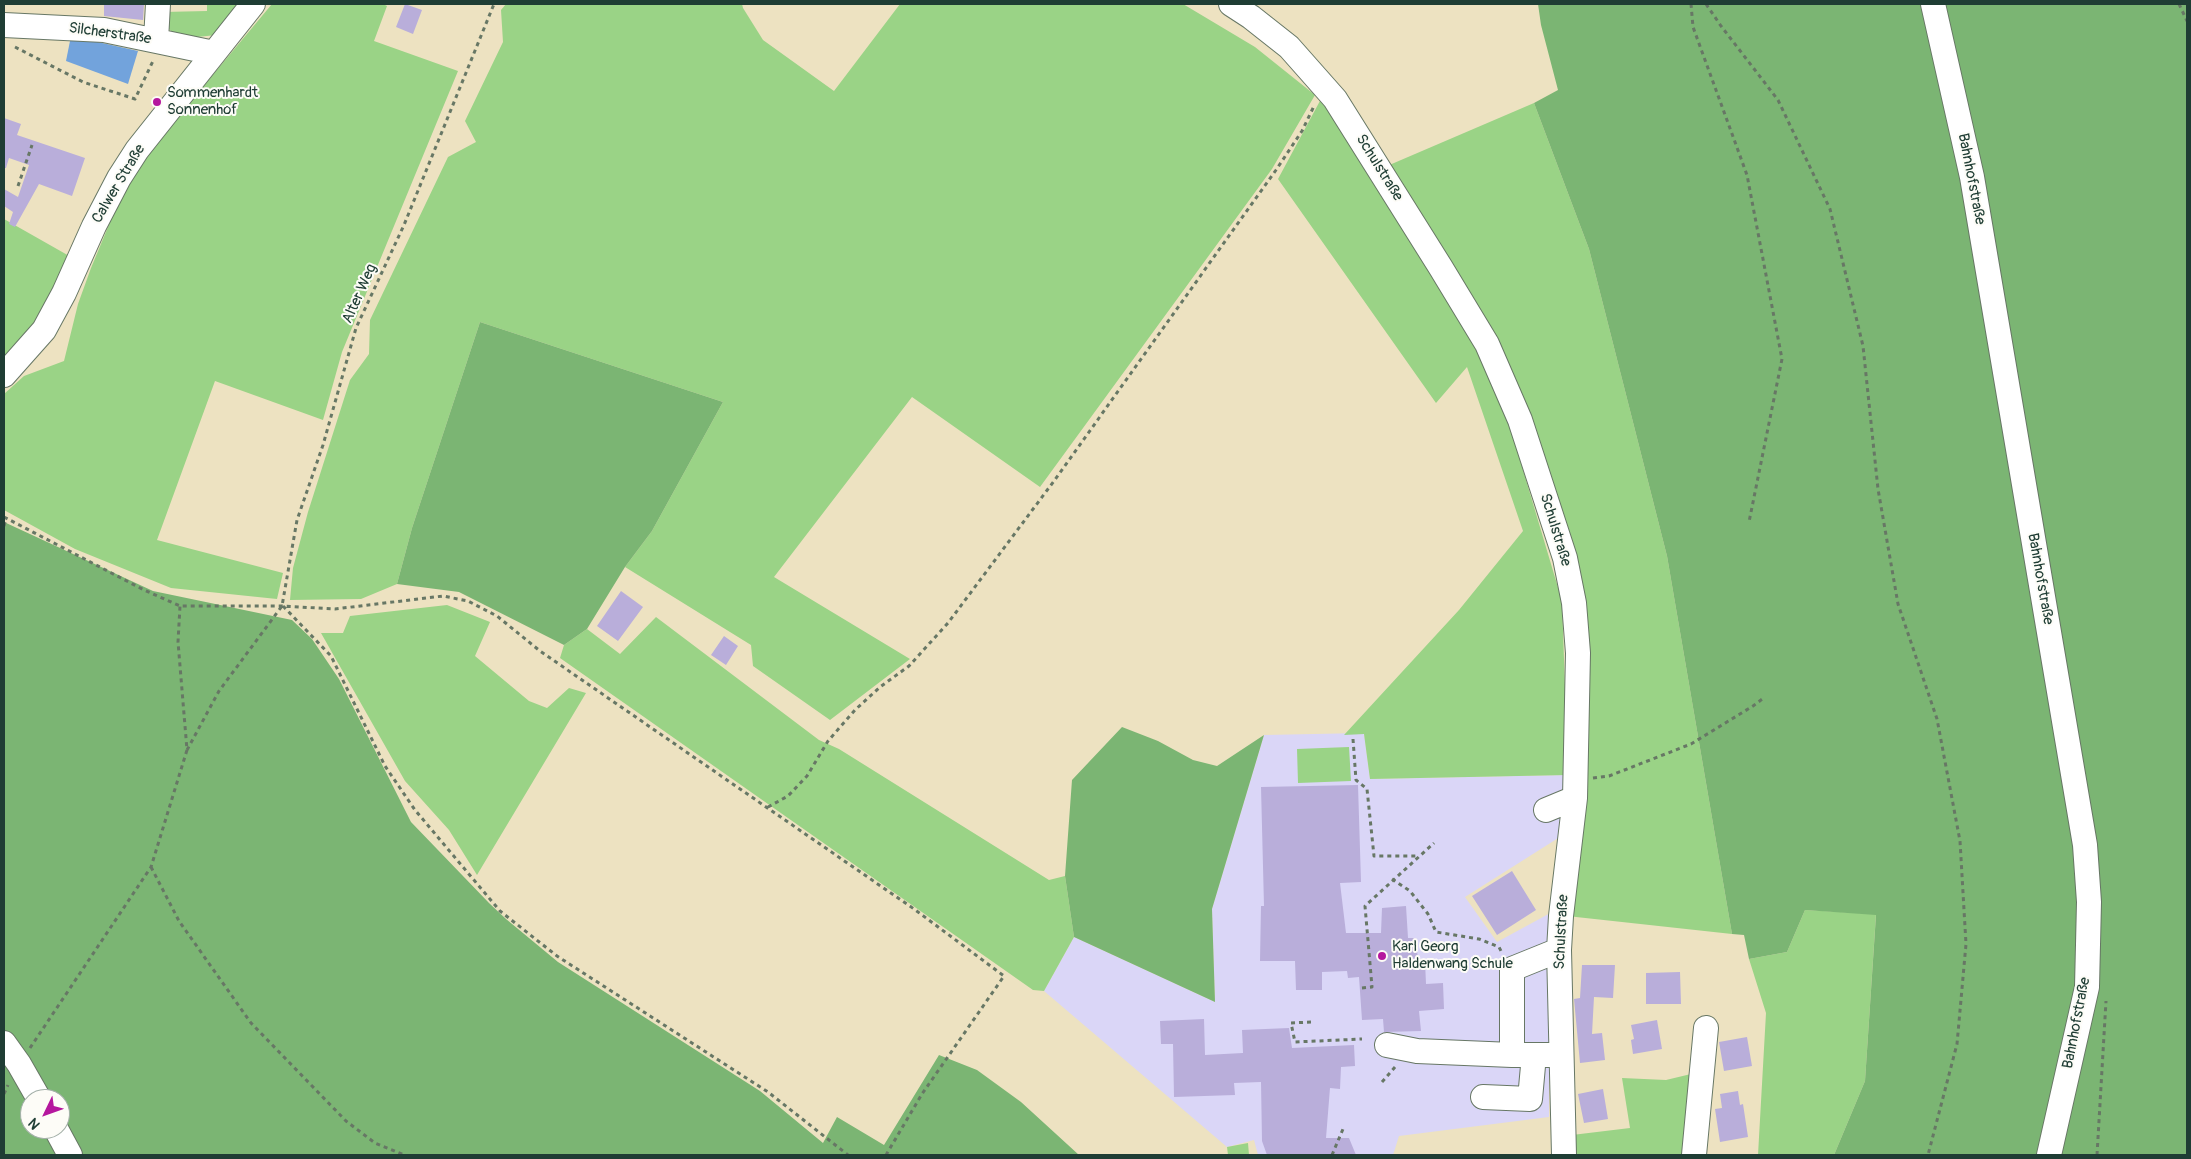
<!DOCTYPE html>
<html>
<head>
<meta charset="utf-8">
<style>
	body { margin:0 }
	#map { position:relative; width:2191px; height:1159px; overflow:hidden; background:#ede2c1; font-family:Pangolin,sans-serif }
	canvas { display:block }
	.frame { position:absolute; inset:0; border:5px solid #1f3d34; pointer-events:none }
	.north { position:absolute; left:20px; top:1089px; width:50px; height:50px; box-sizing:border-box; background:#fdfcf7; border:1px solid #a4b0a9; border-radius:50%; rotate:228deg; font-size:14px; font-weight:700; line-height:20px; text-align:center; color:#1f3d34 }
	.north::after { content:''; display:block; margin:auto; width:18px; height:22px; background:#b5179e; clip-path:polygon(50% 0,100% 100%,50% 72%,0 100%) }
</style>
</head>
<body>
<div id="map">
<canvas width="2191" height="1159"></canvas>
<div class="frame"></div>
<div class="north">N</div>
</div>
<script>
const context = document.querySelector('canvas').getContext('2d');
context.lineJoin = 'round';
function fillPath(path, color) {
  context.fillStyle = color;
  context.fill(path, 'evenodd');
}
function shape(rows) {
  const path = new Path2D();
  for (const r of rows) {
    path.moveTo(r[0], r[1]);
    for (let i = 2; i < r.length; i += 2) path.lineTo(r[i], r[i + 1]);
  }
  return path;
}
function stroke(path, color, width, dash) {
  context.strokeStyle = color;
  context.lineWidth = width;
  context.lineCap = dash ? 'butt' : 'round';
  context.setLineDash(dash || []);
  context.stroke(path);
}
function write(font, color, halo, rows, align = 'center') {
  context.font = font + ' Pangolin,sans-serif';
  context.lineWidth = 4;
  context.setLineDash([]);
  context.textBaseline = 'middle';
  context.strokeStyle = halo;
  context.fillStyle = color;
  for (const [text, x, y, turn = 0] of rows) {
    context.save();
    context.translate(x, y);
    context.rotate((+turn || 0) * Math.PI / 180);
    context.textAlign = isNaN(turn) ? turn : align;
    if (halo) context.strokeText(text, 0, 0);
    context.fillText(text, 0, 0);
    context.restore();
  }
}
fillPath(shape([
	[1364,733,1370,779,1568,775,1563,835,1465,897,1497,942,1554,911,1549,971,1549,1117,1399,1136,1393,1155,1258,1155,1254,1140,1227,1147,1044,991,1074,937,1215,1002,1212,909,1264,735]
]), '#dad6f7');
fillPath(shape([
	[207,4,241,4,216,35,197,37,173,33,165,25,163,12,207,11],
	[272,4,383,4,387,6,374,41,458,71,342,352,323,420,215,381,157,540,283,573,277,599,171,588,75,549,4,510,4,394,24,376,64,361,78,304,91,268,130,174],
	[506,4,742,4,743,8,763,40,834,91,900,4,1183,4,1255,47,1315,95,1272,169,1040,487,912,397,774,577,910,659,830,720,753,666,751,645,625,567,652,531,723,402,480,322,412,528,397,584,361,599,290,600,293,568,308,512,350,380,369,354,370,320,448,157,476,142,465,121,503,42,501,10],
	[1321,99,1480,351,1504,406,1562,601,1568,775,1370,779,1364,734,1344,735,1459,610,1523,531,1467,367,1436,403,1278,179],
	[1534,103,1589,249,1667,556,1732,934,1567,916,1584,673,1523,414,1387,166],
	[4,219,71,257,47,308,4,363],
	[447,605,490,622,475,656,529,701,547,708,569,688,586,693,477,875,449,830,405,781,321,633,343,633,350,616],
	[656,617,819,740,839,749,1049,880,1065,876,1074,937,1044,991,1033,990,560,658,564,645,587,629,620,654],
	[1349,747,1351,781,1298,783,1297,749],
	[1805,910,1876,914,1865,1081,1834,1155,1758,1155,1766,1013,1749,959,1787,952],
	[1691,1074,1684,1155,1572,1155,1572,1135,1630,1128,1622,1078,1666,1080],
	[1248,1143,1249,1155,1228,1155,1227,1147]
]), '#9ad386');
fillPath(shape([
	[1538,4,2187,4,2187,1155,1834,1155,1865,1081,1876,915,1805,910,1787,952,1749,959,1744,935,1732,934,1667,556,1589,249,1534,103,1558,90,1541,25],
	[480,322,723,402,652,531,625,567,587,629,564,645,459,592,397,584,412,528],
	[4,522,153,591,292,620,312,639,339,679,411,822,489,903,506,919,558,962,760,1091,823,1143,837,1117,884,1145,939,1055,977,1070,1021,1102,1079,1155,4,1155],
	[30,1099,60,1099,60,1129,30,1129],
	[1122,727,1158,741,1193,760,1217,766,1264,735,1212,909,1215,1002,1074,937,1065,876,1072,780]
]), '#7bb573');
fillPath(shape([
	[71,36,138,51,128,84,66,61]
]), '#72a3dc');
fillPath(shape([
	[104,4,144,4,143,20,104,16],
	[405,4,422,10,413,34,396,27],
	[4,118,21,124,17,135,85,158,72,196,39,184,15,227,9,224,13,212,4,206,4,189,18,197,29,165,9,158,6,168,4,168],
	[621,591,643,607,618,641,597,626],
	[724,636,738,646,726,665,711,655],
	[1358,785,1361,882,1340,883,1346,933,1381,933,1382,908,1406,906,1408,938,1416,938,1418,961,1425,961,1426,984,1443,983,1444,1009,1419,1011,1421,1031,1384,1032,1383,1019,1362,1020,1359,977,1348,978,1347,971,1322,972,1322,990,1296,990,1295,961,1260,961,1261,906,1264,906,1261,787],
	[1512,871,1536,910,1497,935,1472,896],
	[1582,965,1615,965,1613,998,1594,997,1592,1034,1602,1033,1605,1060,1580,1063,1574,999,1580,998],
	[1680,972,1681,1004,1646,1004,1646,973],
	[1204,1019,1205,1055,1243,1053,1242,1030,1289,1028,1292,1048,1354,1045,1355,1066,1341,1067,1340,1089,1330,1088,1326,1138,1349,1138,1356,1155,1267,1155,1262,1141,1261,1082,1234,1083,1235,1095,1174,1097,1173,1044,1161,1044,1160,1021],
	[1657,1020,1662,1049,1633,1054,1631,1040,1634,1039,1631,1025],
	[1747,1037,1752,1066,1724,1071,1719,1042],
	[1603,1089,1608,1119,1584,1123,1578,1094],
	[1738,1091,1740,1105,1743,1104,1748,1137,1720,1142,1715,1109,1722,1108,1720,1094]
]), '#b9aeda');
const minor = shape([
	[1231,4,1251,17,1289,47,1335,99,1441,268,1487,344,1520,420,1565,558,1574,603,1578,653,1575,798,1561,916,1559,950,1564,1155],
	[1933,4,1972,177,2085,845,2089,902,2087,987,2049,1155],
	[4,25,104,30,214,53],
	[156,40,158,4],
	[4,375,44,330,64,293,94,226,119,178,137,150,253,4],
	[1546,810,1575,798],
	[4,1043,19,1064,39,1099],
	[1387,1045,1417,1051,1512,1055,1561,1055],
	[1512,1055,1512,969,1559,950],
	[1483,1097,1530,1099,1534,1055],
	[56,1129,70,1155],
	[1694,1155,1706,1028]
]);
stroke(minor, '#677765', 26);
stroke(shape([
	[1691,4,1693,27,1747,175,1782,359,1749,522],
	[1706,4,1721,26,1778,100,1830,209,1863,346,1878,489,1898,604,1937,719,1960,841,1966,944,1957,1044,1928,1155],
	[2179,4,2187,21],
	[15,47,83,82,135,99,153,61],
	[18,186,32,145],
	[4,517,144,590,180,606,282,606,335,609,443,596,468,601,497,616,540,651,914,909,1004,976,922,1094,886,1155],
	[4,526,6,519],
	[283,606,331,656,385,766,415,810,500,911,557,956,768,1092,848,1155],
	[1353,739,1356,780,1367,789,1374,856,1418,856],
	[187,750,219,691,282,606,297,520,323,445,356,328,404,225,494,4],
	[1593,778,1609,776,1691,744,1753,706,1765,697],
	[768,807,788,796,807,776,828,741,855,710,880,687,909,666,948,623,1054,481,1276,170,1302,131,1314,106],
	[151,867,179,921,251,1023,346,1121,375,1143,404,1155],
	[1392,879,1410,891,1428,914,1436,932,1479,939,1499,947,1502,953],
	[1362,988,1372,987,1365,906,1434,843],
	[1311,1022,1291,1023,1295,1042,1362,1039],
	[30,1048,151,867,187,750,178,642,180,606],
	[1382,1082,1395,1067],
	[4,1094,8,1085],
	[1332,1155,1343,1129],
	[2097,1155,2106,1001]
]), '#677765', 3, [4, 4]);
stroke(minor, '#fff', 24);
for (const [x, y, r, color] of [
	[157,102,5,"#b5179e"],
	[1382,956,5,"#b5179e"]
]) {
  const dot = new Path2D();
  dot.arc(x, y, r, 0, 2 * Math.PI);
  context.fillStyle = color;
  context.fill(dot);
  stroke(dot, '#fdfcf7', 2);
}
write('15px', '#1f3d34', '#fdfcf7', [
	["Silcherstraße",110,34,8],
	["Schulstraße",1379,168,58],
	["Bahnhofstraße",1971,179,79],
	["Calwer Straße",119,184,-59],
	["Alter Weg",360,294,-66],
	["Schulstraße",1555,530,73],
	["Bahnhofstraße",2040,579,80],
	["Schulstraße",1562,932,-87],
	["Bahnhofstraße",2077,1023,-79]
]);
write('15px', '#1f3d34', '#fdfcf7', [
	["Sommenhardt",167,93],
	["Sonnenhof",167,110],
	["Karl Georg",1392,947],
	["Haldenwang Schule",1392,964]
], 'left');
</script>
</body>
</html>
